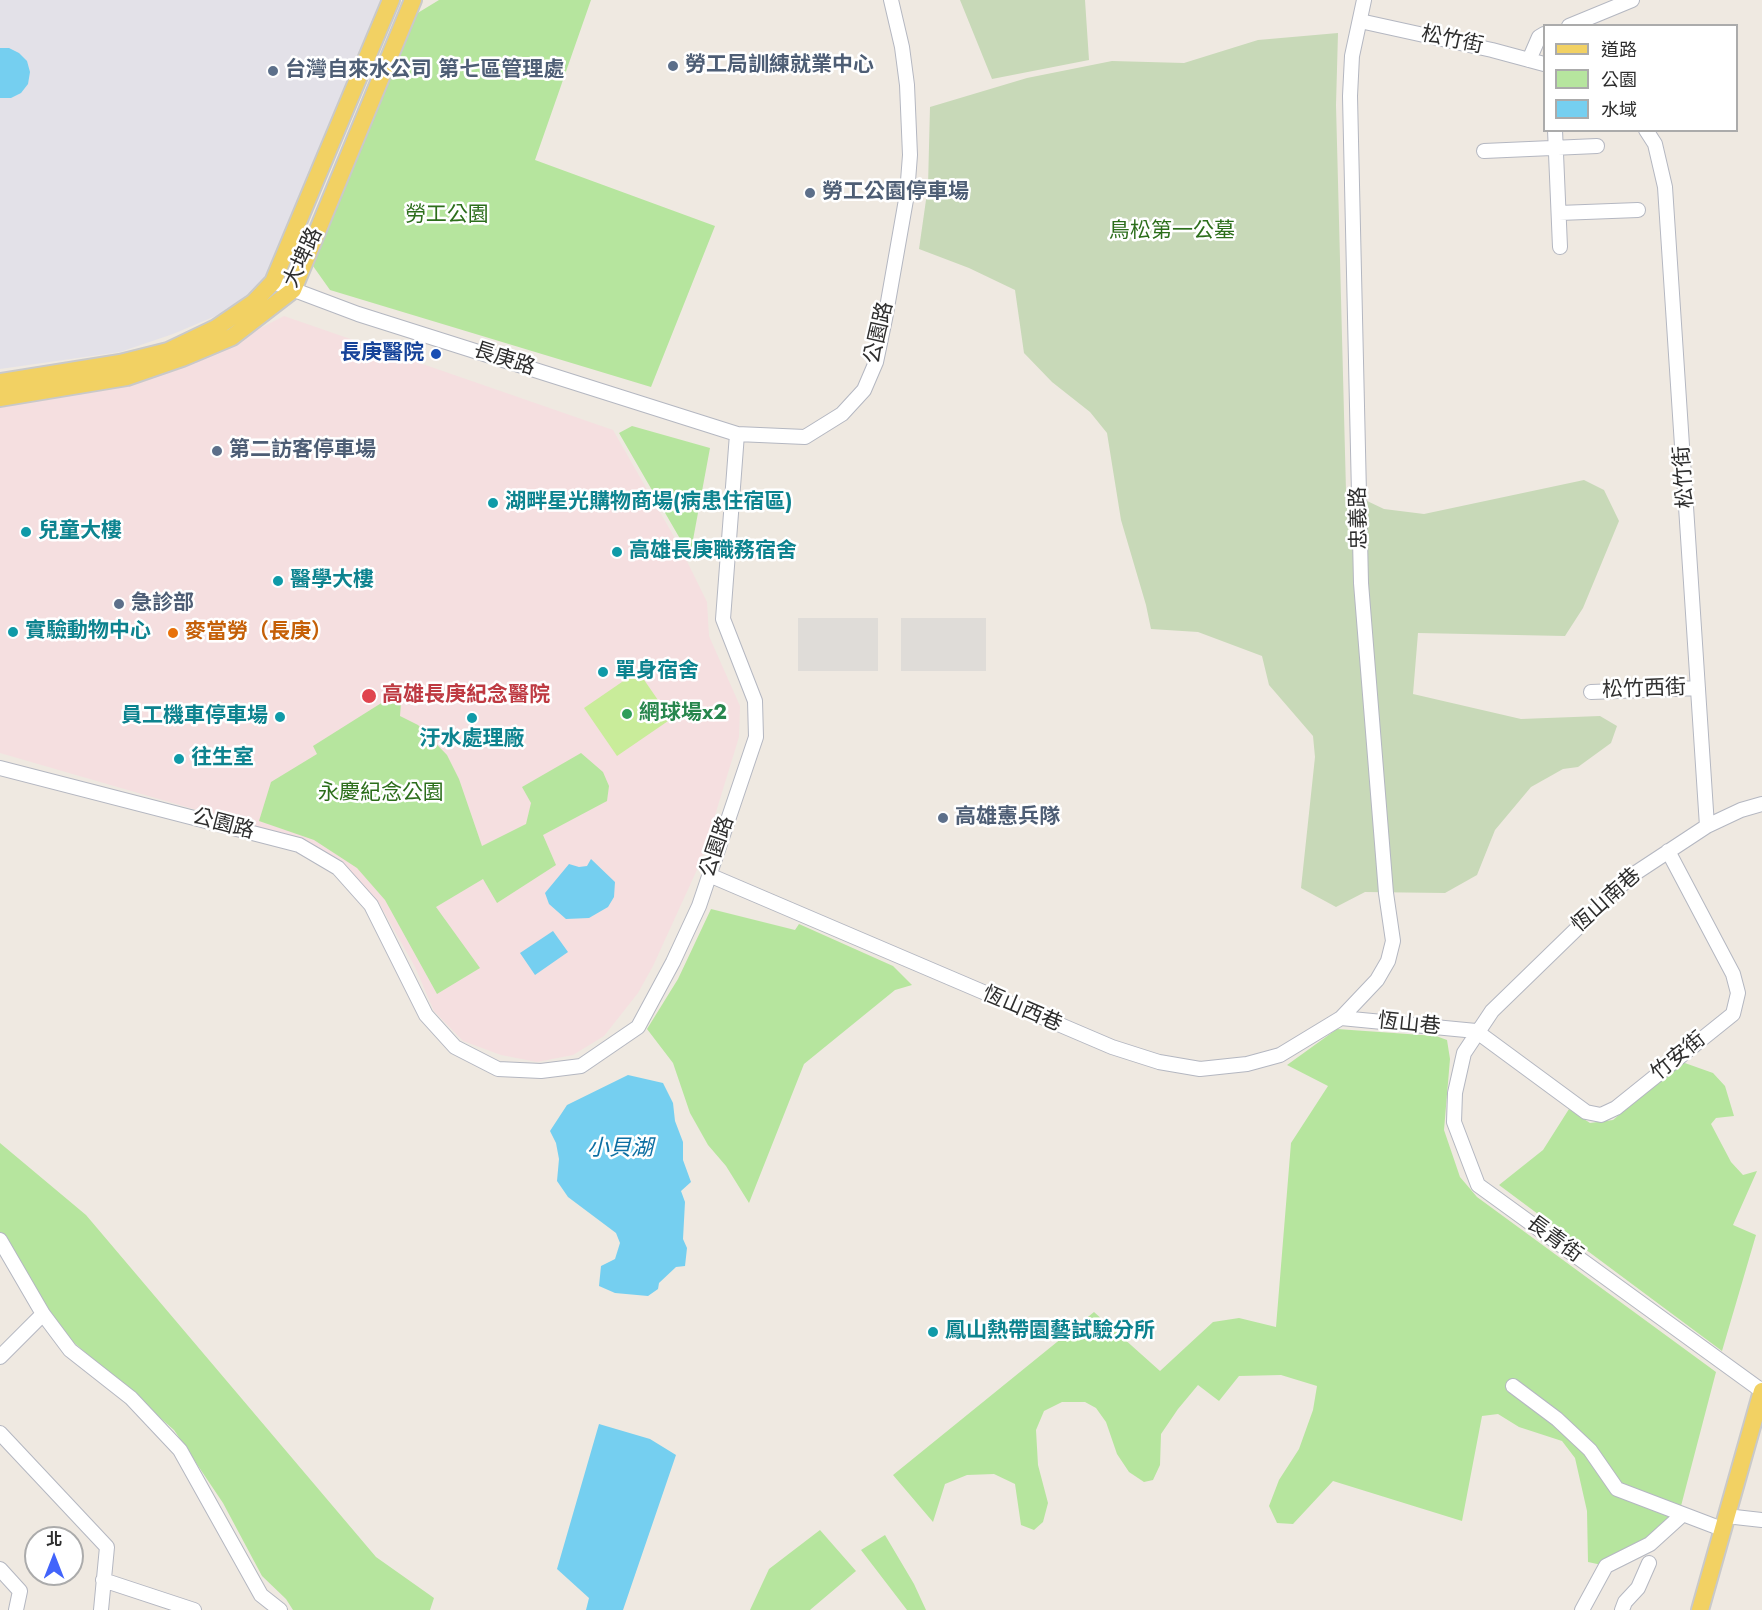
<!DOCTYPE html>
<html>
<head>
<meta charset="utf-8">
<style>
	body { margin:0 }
	#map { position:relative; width:1762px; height:1610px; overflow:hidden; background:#efe9e1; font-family:Jost,"Noto Sans TC",sans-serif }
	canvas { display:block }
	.legend { position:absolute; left:1543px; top:24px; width:195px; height:108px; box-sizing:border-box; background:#fff; border:2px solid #ababab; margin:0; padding:8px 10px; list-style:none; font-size:18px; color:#2e2e2e }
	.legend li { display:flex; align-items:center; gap:12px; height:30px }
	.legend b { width:30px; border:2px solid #ababab }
	.north { position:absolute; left:24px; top:1526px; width:60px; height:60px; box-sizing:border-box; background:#fff; border:2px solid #ababab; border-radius:50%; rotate:0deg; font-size:16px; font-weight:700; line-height:24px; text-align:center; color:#2e2e2e }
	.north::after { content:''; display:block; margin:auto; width:21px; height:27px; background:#4264fb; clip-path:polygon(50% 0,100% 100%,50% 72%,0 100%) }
</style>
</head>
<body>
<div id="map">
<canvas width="1762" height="1610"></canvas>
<ul class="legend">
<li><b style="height:8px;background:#f2d163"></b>道路</li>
<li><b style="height:16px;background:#b6e59e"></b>公園</li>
<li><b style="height:16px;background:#75cff0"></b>水域</li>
</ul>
<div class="north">北</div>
</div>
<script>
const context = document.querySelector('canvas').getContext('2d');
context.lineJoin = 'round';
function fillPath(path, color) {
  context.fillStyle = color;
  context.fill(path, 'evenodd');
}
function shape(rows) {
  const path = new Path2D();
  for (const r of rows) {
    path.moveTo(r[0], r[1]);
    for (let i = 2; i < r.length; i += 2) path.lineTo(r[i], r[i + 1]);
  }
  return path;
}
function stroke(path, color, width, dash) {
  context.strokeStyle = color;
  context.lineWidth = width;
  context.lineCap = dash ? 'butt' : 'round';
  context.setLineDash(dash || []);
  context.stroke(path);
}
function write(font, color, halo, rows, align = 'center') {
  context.font = font + ' Jost,"Noto Sans TC",sans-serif';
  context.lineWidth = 5;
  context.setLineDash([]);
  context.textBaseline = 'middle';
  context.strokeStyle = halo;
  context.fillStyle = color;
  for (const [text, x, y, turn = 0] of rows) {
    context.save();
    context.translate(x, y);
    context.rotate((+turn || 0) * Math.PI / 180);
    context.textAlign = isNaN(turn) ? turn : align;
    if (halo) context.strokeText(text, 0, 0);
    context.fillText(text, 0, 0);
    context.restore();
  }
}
fillPath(shape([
	[0,0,383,0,276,259,257,287,225,312,173,334,120,352,0,369]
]), '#e3e1e8');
fillPath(shape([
	[284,316,613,430,680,547,707,602,709,636,740,706,739,737,701,861,653,966,638,993,604,1036,573,1055,537,1062,501,1055,463,1041,434,1011,415,967,379,903,345,866,304,841,0,753,0,405,235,341]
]), '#f5dfe0');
fillPath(shape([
	[439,0,591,0,535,160,715,226,651,387,330,290,313,266,416,14],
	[632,426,710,448,690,556,619,433],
	[402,690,400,716,418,725,447,755,459,779,482,846,526,824,531,803,522,787,581,753,603,772,609,786,607,801,543,835,556,865,497,903,483,879,436,907,480,968,437,994,385,900,357,868,314,840,259,821,271,782,317,754,313,746],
	[711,909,795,930,799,924,893,966,912,985,895,990,804,1064,749,1203,726,1166,708,1145,690,1113,673,1063,647,1029,678,979],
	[1337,1029,1436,1036,1447,1040,1450,1059,1444,1130,1460,1177,1477,1197,1716,1372,1681,1506,1641,1546,1602,1565,1588,1562,1587,1511,1575,1458,1562,1441,1519,1427,1498,1414,1482,1416,1462,1521,1333,1481,1293,1524,1277,1523,1269,1506,1279,1480,1299,1449,1313,1410,1317,1386,1281,1375,1239,1376,1219,1401,1198,1385,1178,1409,1161,1434,1160,1465,1153,1480,1144,1482,1129,1472,1117,1454,1106,1422,1096,1408,1085,1402,1062,1402,1044,1411,1036,1430,1038,1465,1048,1503,1043,1522,1034,1530,1021,1525,1015,1484,994,1474,967,1475,945,1484,933,1522,893,1475,1094,1312,1160,1371,1213,1322,1239,1318,1276,1327,1291,1143,1328,1086,1287,1065],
	[1682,1062,1713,1073,1725,1086,1734,1116,1716,1118,1711,1124,1731,1162,1743,1175,1757,1171,1733,1225,1756,1235,1722,1351,1499,1185,1543,1150,1569,1109,1590,1123,1613,1120],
	[0,1143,86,1215,376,1557,434,1598,430,1610,293,1610,286,1599,262,1576,223,1503,174,1430,55,1326,0,1232],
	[820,1530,856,1571,810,1610,750,1610,769,1569],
	[885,1535,914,1584,926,1610,907,1610,861,1550]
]), '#b6e59e');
fillPath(shape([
	[960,0,1085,0,1089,60,992,79],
	[1338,33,1336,105,1346,491,1384,509,1424,514,1584,480,1604,490,1619,521,1583,608,1565,636,1418,633,1413,694,1521,719,1600,716,1617,726,1611,743,1578,767,1563,769,1531,787,1495,830,1477,875,1445,893,1365,892,1336,907,1301,888,1315,757,1313,736,1269,685,1262,656,1198,632,1151,629,1146,605,1121,520,1107,433,1090,412,1052,382,1024,353,1015,290,969,268,919,249,928,186,930,107,1027,78,1112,61,1184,63,1258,40]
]), '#c8d9b8');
fillPath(shape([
	[638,671,671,719,617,756,584,708]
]), '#c9ec9a');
fillPath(shape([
	[798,618,878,618,878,671,798,671],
	[901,618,986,618,986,671,901,671]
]), '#dfdcd8');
fillPath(shape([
	[0,48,9,48,19,53,27,61,30,72,28,84,21,93,11,98,0,98],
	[591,859,615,882,614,897,608,907,589,918,566,919,549,904,545,893,569,864,579,867,587,866],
	[553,931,568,952,535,975,520,953],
	[628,1075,663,1083,673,1103,675,1121,683,1142,683,1160,691,1182,681,1191,685,1202,683,1239,687,1248,685,1266,676,1267,659,1283,658,1289,648,1296,615,1293,599,1286,601,1266,615,1259,620,1243,616,1233,568,1197,557,1181,559,1159,556,1143,550,1131,567,1105],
	[599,1424,650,1439,676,1455,623,1610,586,1610,589,1598,557,1569]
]), '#75cff0');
const minor = shape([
	[1360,21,1492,50,1544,64],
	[1569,26,1632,0],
	[1529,60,1539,37,1544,34],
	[1555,130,1560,247],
	[1646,130,1655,144,1665,187,1707,826],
	[1484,151,1597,146],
	[1559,213,1638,210],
	[273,282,358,314,737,434,805,437,842,414,864,390,876,362,885,319,907,194,910,155,907,85,902,47,891,0],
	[1591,692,1698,688],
	[0,768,299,845,338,868,371,905,426,1015,455,1047,498,1069,541,1071,581,1066,638,1027,673,962,699,906,756,737,755,701,723,619,737,434],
	[1762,804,1741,810,1707,826,1631,876,1492,1011,1464,1053,1455,1093,1454,1122,1478,1185,1762,1391],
	[709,875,1112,1047,1159,1062,1200,1069,1247,1064,1280,1055,1341,1018,1377,980,1388,961,1393,941,1386,893,1361,583,1350,96,1352,56,1364,0],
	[1341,1018,1476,1031],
	[1476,1031,1586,1112,1601,1115,1616,1108,1733,1014,1738,993,1733,974,1668,851],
	[0,1240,43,1314,70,1350,131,1398,180,1450,261,1595,280,1610],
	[0,1357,43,1314],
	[1513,1386,1557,1419,1590,1450,1617,1489,1722,1529],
	[0,1433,107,1547,101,1610],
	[1726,1516,1762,1520],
	[0,1569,20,1591,16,1610],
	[103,1580,194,1610],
	[1582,1610,1606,1566,1650,1544,1682,1515],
	[1622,1610,1625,1602,1638,1588,1649,1563]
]);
const major = shape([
	[0,382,120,363,168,351,216,328,254,302,273,282,391,0],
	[0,398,127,377,182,358,232,337,293,290,413,0],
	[1700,1610,1762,1391]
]);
stroke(minor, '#b4b7c1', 16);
stroke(major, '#c9c9c9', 20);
stroke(minor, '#fff', 14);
stroke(major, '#f2d163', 16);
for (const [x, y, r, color] of [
	[673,66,6,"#5c6f8a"],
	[273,71,6,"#5c6f8a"],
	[810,193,6,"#5c6f8a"],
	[436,354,6,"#1a4fb4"],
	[217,451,6,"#5c6f8a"],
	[493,503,6,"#0f9aa8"],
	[26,532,6,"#0f9aa8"],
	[617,552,6,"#0f9aa8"],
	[278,581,6,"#0f9aa8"],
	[119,604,6,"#5c6f8a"],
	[13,632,6,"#0f9aa8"],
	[173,633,6,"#e8710a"],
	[603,672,6,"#0f9aa8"],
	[369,696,8,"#e0444e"],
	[627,714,6,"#2e9e5b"],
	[280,717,6,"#0f9aa8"],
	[472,718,6,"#0f9aa8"],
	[179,759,6,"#0f9aa8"],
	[943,818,6,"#5c6f8a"],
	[933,1332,6,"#0f9aa8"]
]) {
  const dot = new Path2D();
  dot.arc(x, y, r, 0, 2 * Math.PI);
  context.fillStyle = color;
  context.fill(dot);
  stroke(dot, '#fff', 2);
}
write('21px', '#2e2e2e', '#fff', [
	["松竹街",1452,41,12],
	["大埤路",304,258,-65],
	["公園路",880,333,-77],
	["長庚路",504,360,18],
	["松竹街",1685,477,-94],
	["忠義路",1360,518,-91],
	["松竹西街",1644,690,-2],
	["公園路",223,825,15],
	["公園路",718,847,-71],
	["恆山南巷",1607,901,-42],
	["恆山西巷",1022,1010,23],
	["恆山巷",1409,1025,6],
	["竹安街",1679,1057,-39],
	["長青街",1554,1240,36]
]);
write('bold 21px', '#4e5e75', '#fff', [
	["勞工局訓練就業中心",685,66],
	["台灣自來水公司 第七區管理處",285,71],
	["勞工公園停車場",822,193],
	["第二訪客停車場",229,451],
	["急診部",131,604],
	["高雄憲兵隊",955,818]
], 'left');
write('21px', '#2c6e1b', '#fff', [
	["勞工公園",447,216],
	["鳥松第一公墓",1172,232],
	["永慶紀念公園",381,794]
]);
write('bold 21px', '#164399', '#fff', [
	["長庚醫院",424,354]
], 'right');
write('bold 21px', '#0d838f', '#fff', [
	["湖畔星光購物商場(病患住宿區)",505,503],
	["兒童大樓",38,532],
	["高雄長庚職務宿舍",629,552],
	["醫學大樓",290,581],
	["實驗動物中心",25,632],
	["單身宿舍",615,672],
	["員工機車停車場",268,717,"right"],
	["汙水處理廠",472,740,"center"],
	["往生室",191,759],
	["鳳山熱帶園藝試驗分所",945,1332]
], 'left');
write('bold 21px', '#c56008', '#fff', [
	["麥當勞（長庚）",185,633]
], 'left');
write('bold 21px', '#be3a42', '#fff', [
	["高雄長庚紀念醫院",382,696]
], 'left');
write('bold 21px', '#27864d', '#fff', [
	["網球場x2",639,714]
], 'left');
write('italic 22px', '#0d6fa3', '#fff', [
	["小貝湖",620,1150]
]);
</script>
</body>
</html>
